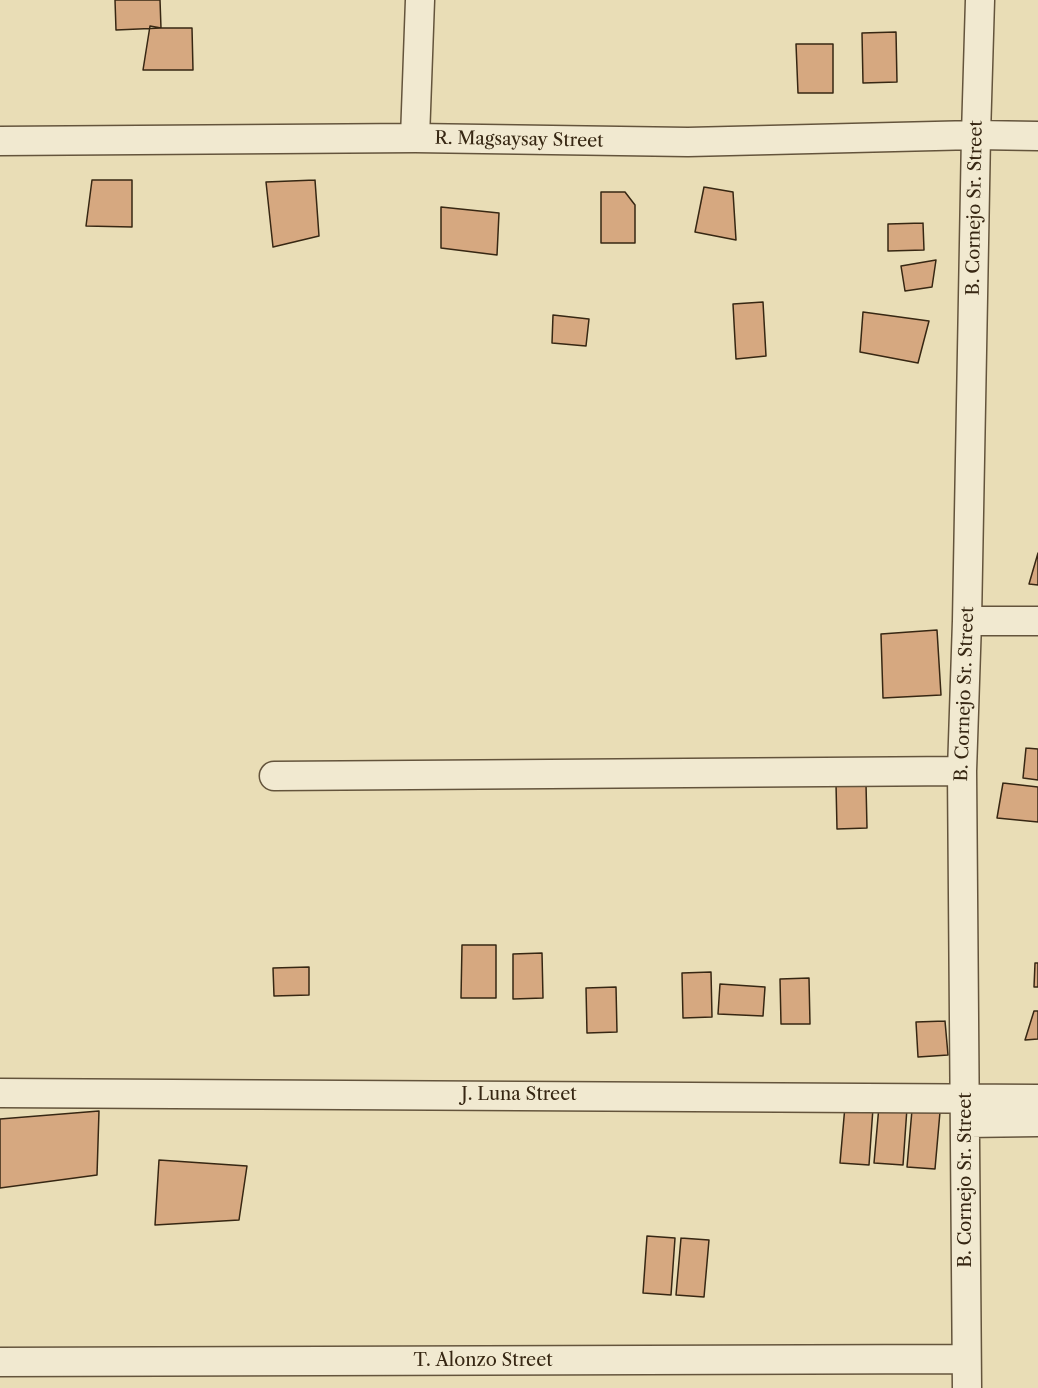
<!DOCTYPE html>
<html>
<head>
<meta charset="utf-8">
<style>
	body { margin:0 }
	canvas { display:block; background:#e9ddb6 }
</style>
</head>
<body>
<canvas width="1038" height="1388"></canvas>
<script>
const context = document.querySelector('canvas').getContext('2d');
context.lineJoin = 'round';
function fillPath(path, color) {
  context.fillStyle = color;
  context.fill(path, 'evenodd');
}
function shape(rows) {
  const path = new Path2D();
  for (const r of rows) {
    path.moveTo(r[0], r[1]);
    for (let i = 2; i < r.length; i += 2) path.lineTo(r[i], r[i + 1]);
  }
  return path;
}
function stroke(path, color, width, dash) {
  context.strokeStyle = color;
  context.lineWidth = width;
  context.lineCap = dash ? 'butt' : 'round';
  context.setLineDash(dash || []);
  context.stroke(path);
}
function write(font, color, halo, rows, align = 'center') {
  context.font = font + ' "Libre Caslon Text",serif';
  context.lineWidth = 6;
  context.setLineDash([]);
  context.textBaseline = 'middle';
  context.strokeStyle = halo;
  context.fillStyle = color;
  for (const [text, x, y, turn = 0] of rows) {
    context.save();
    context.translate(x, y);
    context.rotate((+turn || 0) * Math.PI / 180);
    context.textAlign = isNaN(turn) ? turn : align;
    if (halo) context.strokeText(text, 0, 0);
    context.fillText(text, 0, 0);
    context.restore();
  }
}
const building = shape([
	[115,0,160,0,161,28,116,30,115,0],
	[150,26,161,28,192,28,193,70,143,70,150,26],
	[896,32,897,82,863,83,862,33,896,32],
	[796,44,833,44,833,93,798,93,796,44],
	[92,180,132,180,132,227,86,226,92,180],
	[315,180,319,236,273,247,266,182,315,180],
	[704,187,733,192,736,240,695,232,704,187],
	[601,192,625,192,635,205,635,243,601,243,601,192],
	[441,207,499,213,497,255,441,248,441,207],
	[923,223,924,250,888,251,888,224,923,223],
	[936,260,932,287,905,291,901,266,936,260],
	[763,302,766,356,736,359,733,304,763,302],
	[863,312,929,321,918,363,860,352,863,312],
	[553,315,589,319,586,346,552,343,553,315],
	[1038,553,1038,585,1029,584,1038,553],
	[937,630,941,695,883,698,881,634,937,630],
	[1026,748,1038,749,1038,780,1023,778,1026,748],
	[1003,783,1038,787,1038,822,997,818,1003,783],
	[836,784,866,784,867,828,837,829,836,784],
	[462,945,496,945,496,998,461,998,462,945],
	[542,953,543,998,513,999,513,954,542,953],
	[1035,963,1038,963,1038,987,1034,987,1035,963],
	[309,967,309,995,274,996,273,968,309,967],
	[711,972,712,1017,683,1018,682,973,711,972],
	[809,978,810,1024,781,1024,780,979,809,978],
	[720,984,765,987,763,1016,718,1014,720,984],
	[616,987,617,1032,587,1033,586,988,616,987],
	[1034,1011,1038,1011,1038,1039,1025,1040,1034,1011],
	[945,1021,948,1055,918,1057,916,1022,945,1021],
	[845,1106,873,1108,869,1165,840,1163,845,1106],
	[879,1106,907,1108,903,1165,874,1163,879,1106],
	[912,1110,940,1112,935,1169,907,1167,912,1110],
	[99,1111,97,1175,0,1188,0,1119,99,1111],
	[159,1160,247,1166,239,1220,155,1225,159,1160],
	[647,1236,675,1238,671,1295,643,1293,647,1236],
	[681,1238,709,1240,704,1297,676,1295,681,1238]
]);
fillPath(building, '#d6a880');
stroke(building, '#372713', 1.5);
const minor = shape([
	[415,138,420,0],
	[0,141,415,138,688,142,976,135,1038,136],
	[967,621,1038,621],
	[274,776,962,771],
	[0,1093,1038,1099],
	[966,1123,1038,1122],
	[0,1362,966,1359],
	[967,1388,962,771,967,621,976,135,980,0]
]);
stroke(minor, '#64543c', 31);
stroke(minor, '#f1e9d0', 28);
write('18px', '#372713', '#f1e9d0', [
	["R. Magsaysay Street",519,140,1],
	["B. Cornejo Sr. Street",975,208,-89],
	["B. Cornejo Sr. Street",965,694,-88],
	["J. Luna Street",519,1095],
	["B. Cornejo Sr. Street",966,1180,-90],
	["T. Alonzo Street",483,1361]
]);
</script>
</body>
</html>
